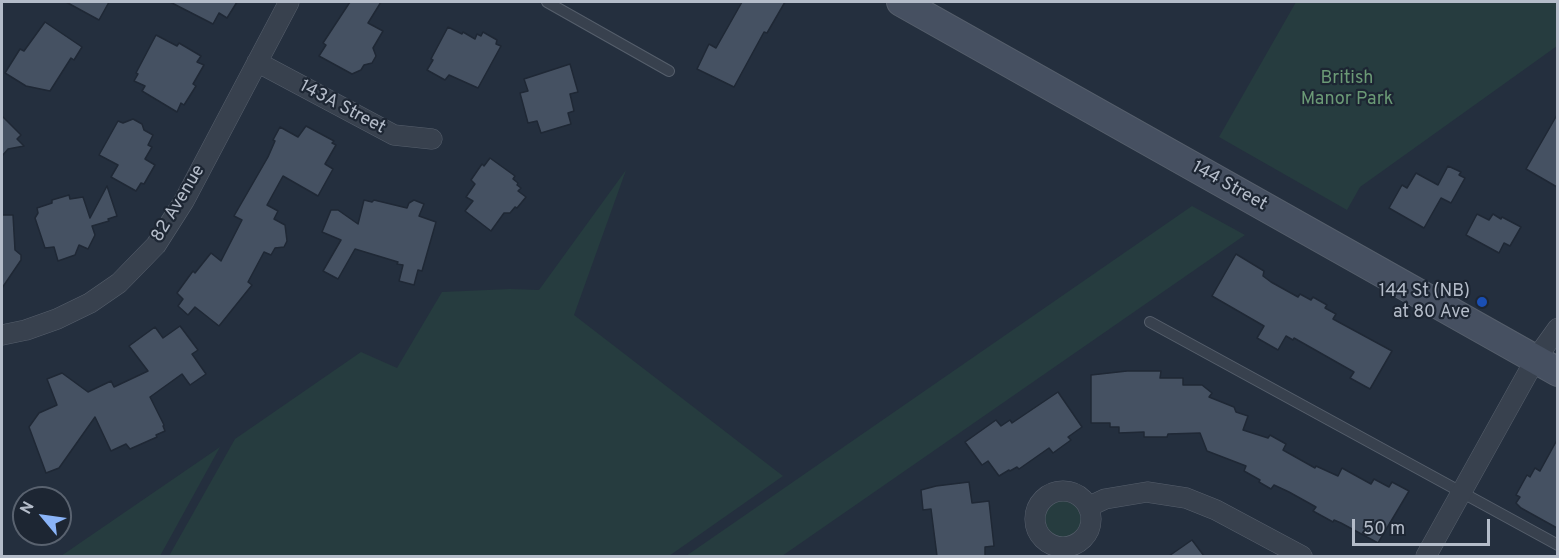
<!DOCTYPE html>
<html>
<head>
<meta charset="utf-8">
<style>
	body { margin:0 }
	#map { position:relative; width:1559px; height:558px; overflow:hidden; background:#242f3e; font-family:Overpass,sans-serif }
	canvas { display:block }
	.frame { position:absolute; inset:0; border:3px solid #b4bcc9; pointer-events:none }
	.north { position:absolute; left:12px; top:486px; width:60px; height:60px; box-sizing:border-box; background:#1d2633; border:2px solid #59626f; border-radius:50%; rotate:299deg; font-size:16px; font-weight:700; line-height:24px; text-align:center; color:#b4bcc9 }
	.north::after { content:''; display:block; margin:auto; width:21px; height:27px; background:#8ab4f8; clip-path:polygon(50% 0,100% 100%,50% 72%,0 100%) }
	.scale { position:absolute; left:1352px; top:519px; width:138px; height:27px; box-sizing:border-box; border:3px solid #b4bcc9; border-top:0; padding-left:8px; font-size:18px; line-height:21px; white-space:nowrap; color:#b4bcc9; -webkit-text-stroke:4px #1d2633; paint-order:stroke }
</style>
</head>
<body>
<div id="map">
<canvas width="1559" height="558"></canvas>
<div class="frame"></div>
<div class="north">N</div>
<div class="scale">50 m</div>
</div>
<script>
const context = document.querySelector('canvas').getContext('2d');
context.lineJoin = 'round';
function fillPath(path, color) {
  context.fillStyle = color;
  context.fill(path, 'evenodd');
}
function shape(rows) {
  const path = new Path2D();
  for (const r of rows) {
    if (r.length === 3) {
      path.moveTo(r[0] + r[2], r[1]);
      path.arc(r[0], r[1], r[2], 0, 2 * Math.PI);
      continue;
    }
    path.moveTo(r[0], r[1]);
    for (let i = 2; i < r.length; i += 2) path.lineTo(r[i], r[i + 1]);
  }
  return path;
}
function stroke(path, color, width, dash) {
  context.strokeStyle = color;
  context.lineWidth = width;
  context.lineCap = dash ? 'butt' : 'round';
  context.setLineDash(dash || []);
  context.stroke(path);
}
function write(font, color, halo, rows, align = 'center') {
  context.font = font + ' Overpass,sans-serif';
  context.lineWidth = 4.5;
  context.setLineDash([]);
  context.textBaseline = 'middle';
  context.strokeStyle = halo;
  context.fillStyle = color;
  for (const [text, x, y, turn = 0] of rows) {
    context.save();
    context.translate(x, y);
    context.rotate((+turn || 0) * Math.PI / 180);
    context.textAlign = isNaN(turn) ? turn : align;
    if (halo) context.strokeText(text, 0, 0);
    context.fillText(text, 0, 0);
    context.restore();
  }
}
fillPath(shape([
	[1296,2,1557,2,1557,46,1360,187,1347,210,1219,137],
	[626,170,574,315,783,476,669,556,169,556,235,439,361,352,397,368,442,292,510,289,539,290],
	[1192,206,1245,235,782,556,686,556],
	[220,447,160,556,61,556],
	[1062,520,19]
]), '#263c3f');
const building = shape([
	[66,2,109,2,99,20,66,2],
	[170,2,237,2,227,18,219,13,213,24,170,2],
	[350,2,381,2,368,23,383,31,373,48,376,56,372,63,364,65,361,70,352,74,319,56,326,45,323,43,350,2],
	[742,2,785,2,767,33,764,32,734,87,697,69,709,44,716,48,742,2],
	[45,22,82,47,74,60,71,58,50,91,26,86,5,73,20,49,24,51,45,22],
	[448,27,462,34,463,32,475,39,477,34,481,36,483,32,497,40,496,44,501,46,478,88,449,75,445,80,427,70,433,60,431,59,448,27],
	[156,35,177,46,179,43,201,56,197,62,204,65,193,84,196,86,184,105,181,103,177,112,142,91,145,86,134,81,138,74,136,73,156,35],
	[570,64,578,92,570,94,574,111,568,113,571,124,541,133,537,121,528,123,520,93,528,91,524,79,570,64],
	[1557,115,1557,187,1526,169,1557,115],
	[2,116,21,135,17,139,24,146,8,149,2,156,2,116],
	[133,119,142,124,144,130,153,135,148,145,152,147,145,159,155,165,144,184,141,183,136,191,111,177,118,165,99,155,118,121,123,123,133,119],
	[306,126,334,141,332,143,336,145,325,164,333,169,318,196,283,176,267,205,278,211,274,219,285,225,287,241,284,247,275,248,271,255,264,252,248,282,252,285,219,326,195,307,188,315,178,306,183,299,177,293,193,271,195,273,211,253,221,261,242,220,234,216,268,157,275,141,273,140,280,127,298,137,306,126],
	[490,158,515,176,513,179,518,183,517,185,521,188,518,191,526,197,517,208,515,207,510,213,504,213,491,231,465,211,473,201,466,197,475,184,471,180,482,164,484,166,490,158],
	[1448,166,1461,172,1459,175,1465,178,1451,203,1441,198,1424,228,1389,208,1402,185,1407,188,1416,173,1438,185,1448,166],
	[107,186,117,216,108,219,109,221,92,226,95,235,88,249,79,245,75,255,58,261,54,247,45,248,35,218,38,213,37,208,52,203,52,200,69,195,70,199,83,197,90,218,107,186],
	[364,200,372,202,374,200,407,208,409,203,414,200,424,204,419,216,436,222,422,271,418,270,414,285,399,281,403,265,397,264,398,262,355,249,338,279,323,271,341,240,322,232,331,210,338,210,358,224,364,200],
	[1477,214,1489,220,1493,214,1501,219,1502,217,1521,227,1510,246,1504,243,1499,253,1466,235,1477,214],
	[2,215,13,215,15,250,21,255,21,260,2,288,2,215],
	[1236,254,1264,271,1263,276,1271,282,1298,297,1300,294,1311,300,1313,297,1327,305,1325,308,1336,314,1333,319,1392,351,1370,389,1350,378,1354,372,1294,338,1293,340,1286,336,1278,350,1257,338,1264,326,1212,296,1236,254],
	[180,326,198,350,192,354,206,374,190,385,182,374,150,397,164,425,163,426,165,431,156,435,157,437,130,449,126,444,111,451,95,417,59,468,46,473,29,427,39,413,57,405,47,379,62,373,88,392,111,381,114,387,148,371,129,346,155,327,163,338,180,326],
	[1127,371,1161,371,1160,378,1183,378,1183,385,1202,385,1212,393,1209,397,1234,407,1236,412,1248,416,1243,430,1268,438,1270,435,1286,444,1283,450,1315,468,1316,466,1338,476,1342,468,1371,484,1374,479,1389,487,1392,482,1409,491,1378,543,1341,523,1334,520,1333,522,1313,511,1316,507,1289,492,1274,485,1271,489,1259,482,1260,480,1244,471,1246,466,1207,451,1200,433,1168,434,1167,437,1144,437,1144,432,1119,433,1119,427,1110,427,1110,423,1091,423,1091,375,1127,371],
	[1058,392,1082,427,1068,437,1071,440,1053,453,1049,448,1019,469,1017,467,1010,471,1009,470,999,476,988,461,982,465,965,442,996,420,1001,426,1010,420,1012,423,1058,392],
	[1557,440,1557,528,1521,508,1516,503,1520,497,1516,495,1527,475,1530,477,1535,468,1540,471,1557,440],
	[969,482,972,503,989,501,994,546,985,547,985,556,937,556,931,509,923,510,921,490,936,486,969,482],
	[1192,540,1204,556,1169,556,1192,540]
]);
fillPath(building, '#455162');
stroke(building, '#1f2835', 1.5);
const service = shape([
	[547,2,669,71],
	[1150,322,1558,545]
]);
const minor = shape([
	[257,62,394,135,432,139],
	[2,335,26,330,57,319,90,303,119,283,156,245,184,201,289,2],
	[1063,519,28],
	[1088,507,1105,499,1147,492,1186,498,1216,510,1302,556],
	[1426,556,1535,360,1558,328]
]);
const secondary = shape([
	[901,2,1558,372]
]);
stroke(service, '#565f6c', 12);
stroke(minor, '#565f6c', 21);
stroke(secondary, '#565f6c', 30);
stroke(service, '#38414e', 10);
stroke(minor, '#38414e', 20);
stroke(secondary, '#465061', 28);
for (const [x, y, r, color] of [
	[1482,302,6,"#1a4fb4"]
]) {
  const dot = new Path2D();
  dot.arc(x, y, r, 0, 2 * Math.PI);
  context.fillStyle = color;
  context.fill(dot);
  stroke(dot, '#1d2633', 2);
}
write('18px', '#6b9a76', '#1d2633', [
	["British",1347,79],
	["Manor Park",1347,100]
]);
write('18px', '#b4bcc9', '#1d2633', [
	["143A Street",342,108,28],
	["144 Street",1229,187,29],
	["82 Avenue",179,204,-59]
]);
write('18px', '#b4bcc9', '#1d2633', [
	["144 St (NB)",1470,292],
	["at 80 Ave",1470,313]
], 'right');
</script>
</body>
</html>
